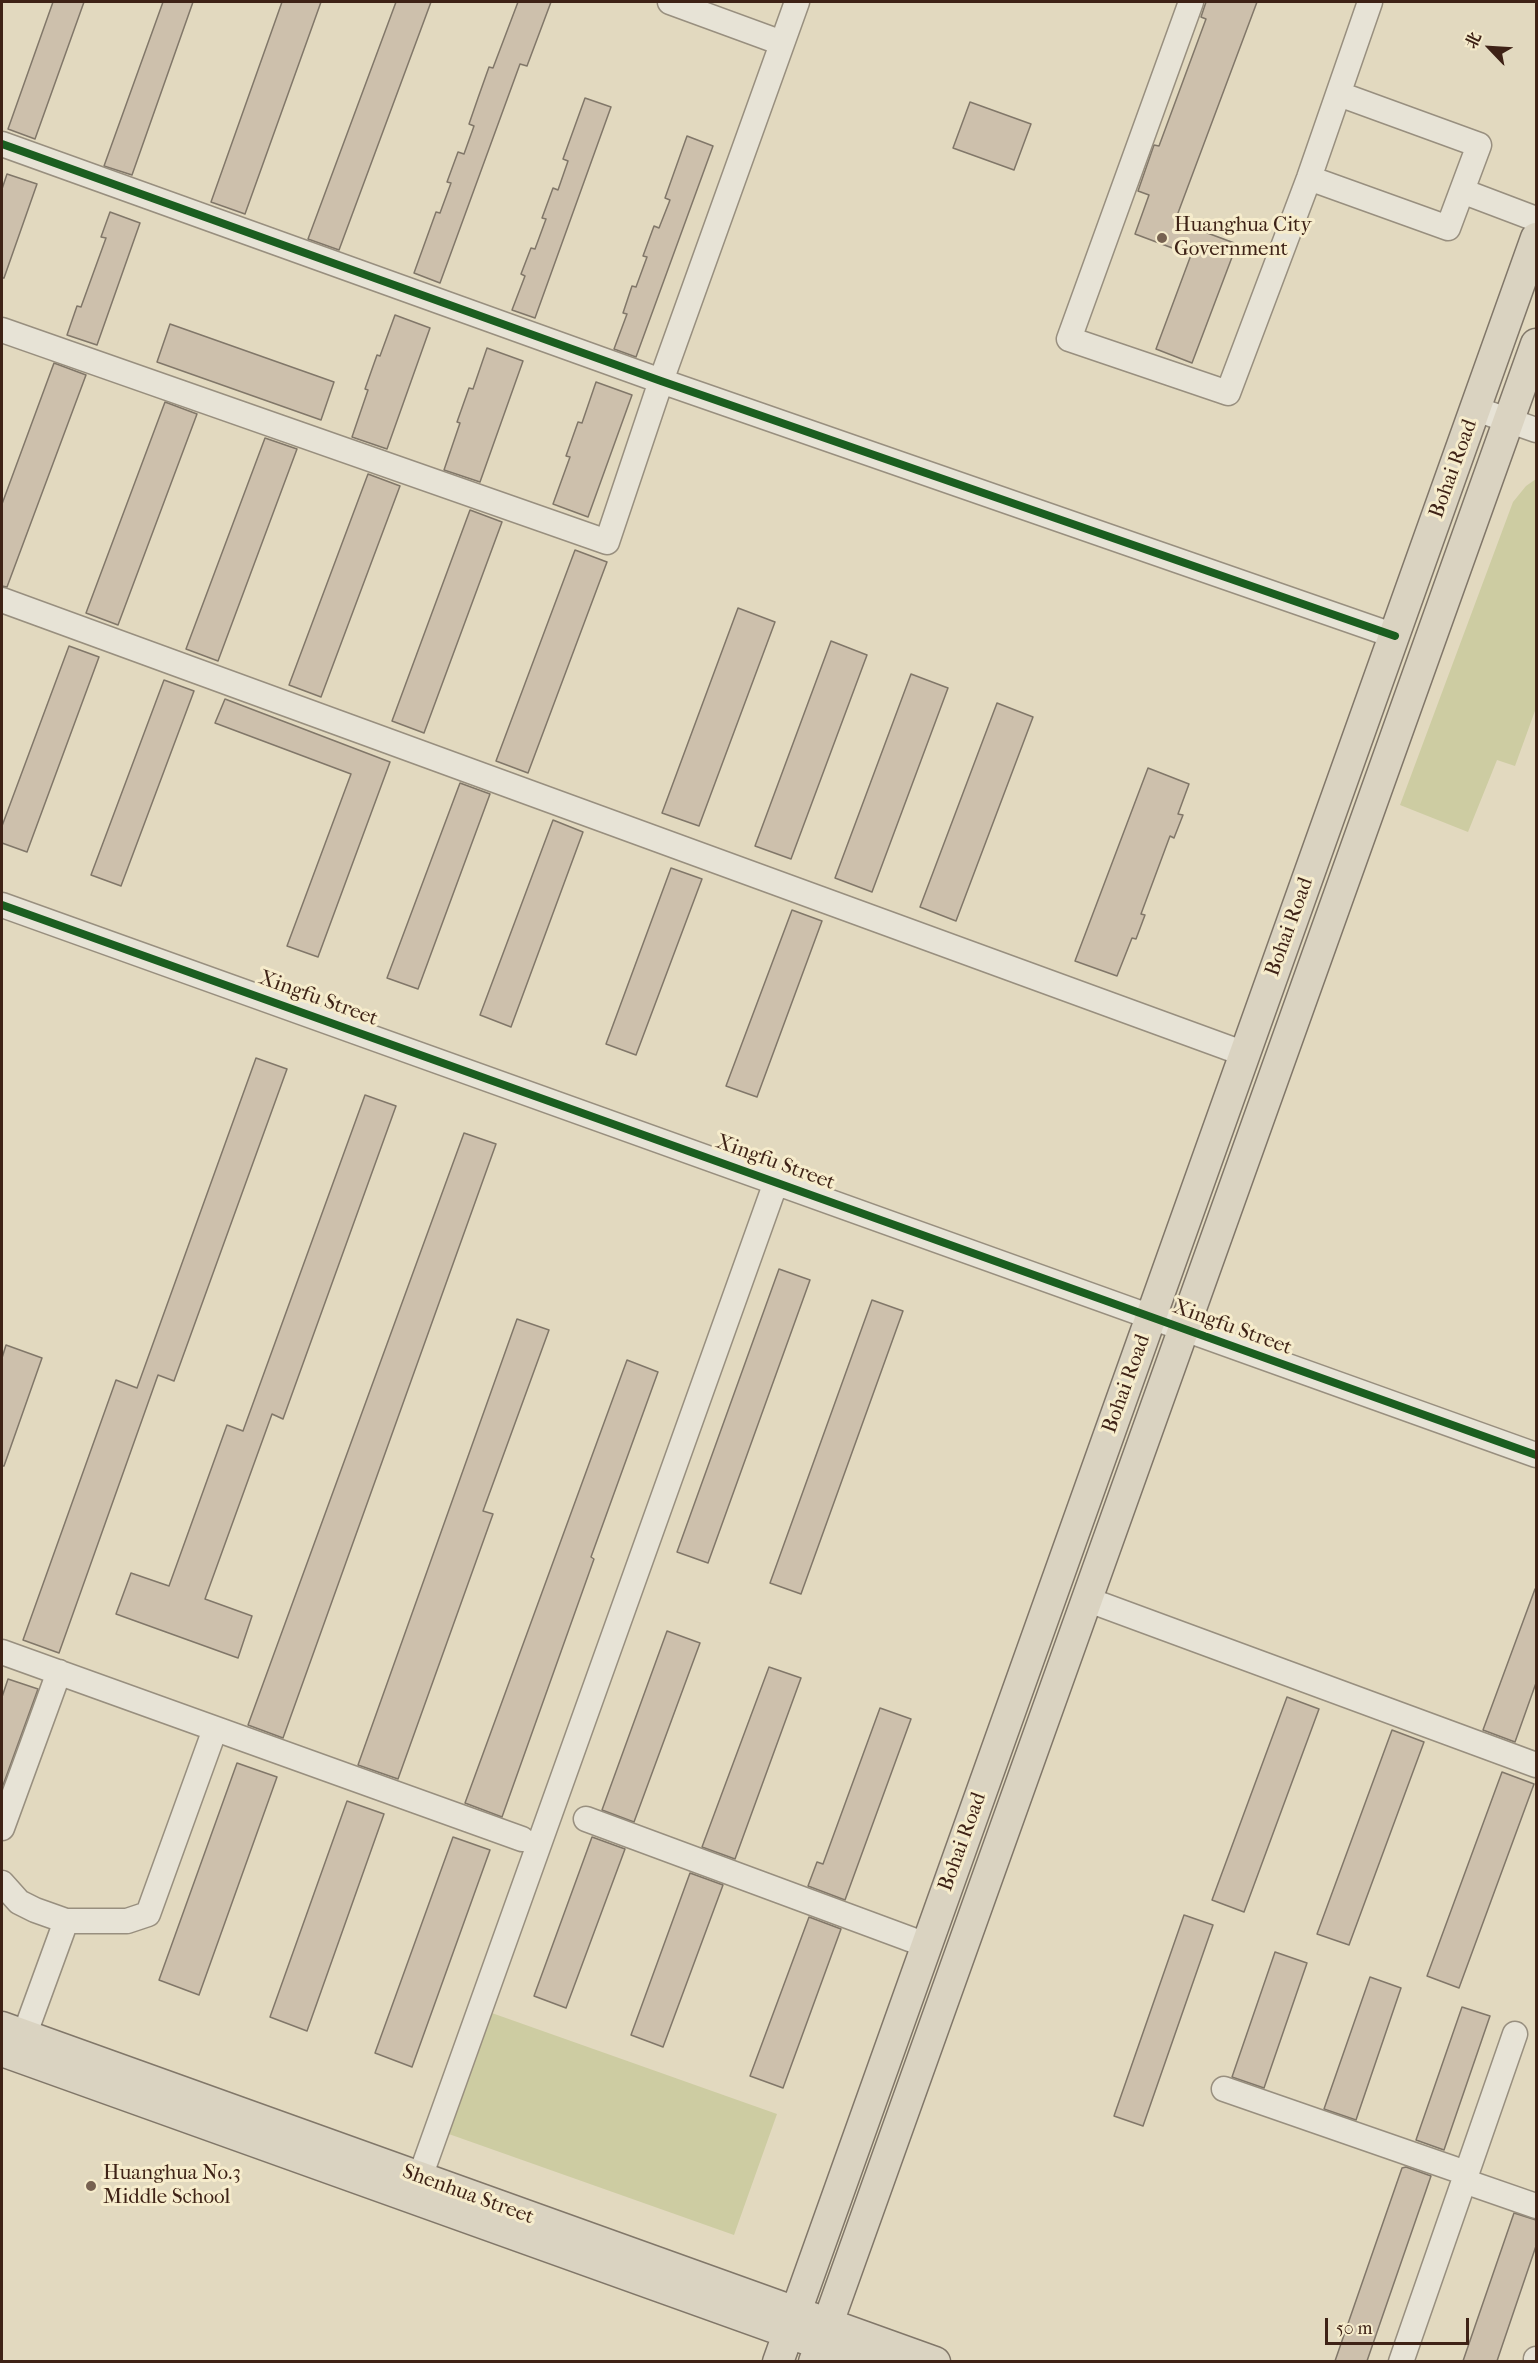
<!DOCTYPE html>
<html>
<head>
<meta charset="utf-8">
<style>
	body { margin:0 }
	#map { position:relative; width:1538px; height:2363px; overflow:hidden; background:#e2d9bf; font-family:"IM FELL French Canon","Noto Serif SC",serif }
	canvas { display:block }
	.frame { position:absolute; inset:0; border:3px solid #3e2216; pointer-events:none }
	.north { position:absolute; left:1460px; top:18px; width:60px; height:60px; -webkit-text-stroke:4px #f6eccc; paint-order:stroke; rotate:295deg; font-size:16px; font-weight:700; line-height:24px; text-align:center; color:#3e2216 }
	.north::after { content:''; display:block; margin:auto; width:21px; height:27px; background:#3e2216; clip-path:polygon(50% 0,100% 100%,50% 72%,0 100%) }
	.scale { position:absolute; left:1325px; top:2318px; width:144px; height:27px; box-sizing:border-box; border:3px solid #3e2216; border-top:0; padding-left:8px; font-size:18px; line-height:21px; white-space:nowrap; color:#3e2216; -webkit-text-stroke:4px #f6eccc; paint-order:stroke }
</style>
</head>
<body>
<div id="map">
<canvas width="1538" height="2363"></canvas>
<div class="frame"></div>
<div class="north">北</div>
<div class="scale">50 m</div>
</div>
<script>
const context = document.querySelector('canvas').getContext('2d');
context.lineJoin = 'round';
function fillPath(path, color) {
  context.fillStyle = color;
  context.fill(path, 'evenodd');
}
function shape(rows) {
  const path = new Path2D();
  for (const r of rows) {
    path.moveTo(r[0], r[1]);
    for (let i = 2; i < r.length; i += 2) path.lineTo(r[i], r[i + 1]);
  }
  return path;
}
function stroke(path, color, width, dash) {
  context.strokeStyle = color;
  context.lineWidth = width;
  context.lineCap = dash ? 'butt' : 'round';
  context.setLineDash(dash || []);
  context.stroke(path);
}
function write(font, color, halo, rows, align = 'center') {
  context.font = font + ' "IM FELL French Canon",serif';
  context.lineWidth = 6;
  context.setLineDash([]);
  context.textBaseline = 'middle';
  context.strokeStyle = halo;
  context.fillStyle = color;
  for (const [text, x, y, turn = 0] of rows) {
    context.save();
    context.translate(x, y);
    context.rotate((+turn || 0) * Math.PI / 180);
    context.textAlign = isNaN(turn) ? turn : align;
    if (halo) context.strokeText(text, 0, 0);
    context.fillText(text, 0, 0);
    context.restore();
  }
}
fillPath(shape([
	[1536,479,1536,708,1515,766,1497,760,1468,832,1400,805,1513,502,1526,486],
	[489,2012,777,2114,734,2235,446,2133]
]), '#cdcca2');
const building = shape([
	[53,2,84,2,35,139,8,129,53,2],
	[163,2,193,2,132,175,104,166,163,2],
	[282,2,321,2,245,214,211,202,282,2],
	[396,2,431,2,339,250,308,239,396,2],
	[518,2,551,2,527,66,520,64,440,283,414,273,436,212,440,213,451,183,447,182,458,152,464,154,474,126,469,124,478,98,489,67,493,68,518,2],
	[1206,2,1257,2,1175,221,1237,244,1192,363,1156,349,1191,255,1135,234,1149,195,1138,191,1154,145,1159,146,1206,19,1201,17,1206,2],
	[585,98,611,107,535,318,512,310,525,276,521,274,531,248,535,249,546,219,542,218,553,188,558,190,568,161,563,159,585,98],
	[970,102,1031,124,1014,170,953,148,970,102],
	[687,136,713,146,636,357,614,349,627,314,623,313,632,286,636,287,647,257,643,256,654,226,659,228,670,200,665,198,687,136],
	[7,174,37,184,4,278,2,278,2,189,7,174],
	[110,212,140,223,97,345,67,335,77,306,81,307,106,238,101,237,110,212],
	[395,315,430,328,387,449,352,437,368,390,365,389,377,355,380,356,395,315],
	[170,324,334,382,321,420,157,362,170,324],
	[487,348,523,361,480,482,444,470,460,423,457,422,469,388,473,389,487,348],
	[54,363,86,375,7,587,2,586,2,504,54,363],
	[596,382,632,395,588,517,553,504,570,457,566,456,578,422,582,423,596,382],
	[165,402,197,414,118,625,86,613,165,402],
	[265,438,297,449,218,661,186,649,265,438],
	[368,474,400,486,321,697,289,685,368,474],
	[470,510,502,522,424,733,392,721,470,510],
	[575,550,607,562,528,773,496,761,575,550],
	[738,608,775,622,699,826,662,813,738,608],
	[831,641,867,655,791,859,755,846,831,641],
	[69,646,99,657,27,852,2,843,2,826,69,646],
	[911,674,948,688,872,892,835,878,911,674],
	[164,680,194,691,121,886,91,875,164,680],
	[225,699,390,762,318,957,287,946,351,774,215,723,225,699],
	[997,703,1033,717,956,921,920,907,997,703],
	[1148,768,1189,784,1178,814,1183,815,1174,838,1170,836,1141,914,1145,915,1136,939,1132,938,1117,976,1075,961,1148,768],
	[460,783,490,794,418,989,387,978,460,783],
	[553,820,583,832,511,1027,480,1015,553,820],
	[671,868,702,879,636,1055,606,1044,671,868],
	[792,910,822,921,757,1097,726,1086,792,910],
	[256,1058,287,1069,174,1381,158,1375,59,1653,23,1640,116,1380,137,1388,256,1058],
	[365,1095,396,1106,283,1419,272,1414,205,1599,252,1616,238,1658,116,1614,131,1573,169,1586,227,1425,243,1431,365,1095],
	[464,1133,496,1144,283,1738,248,1725,464,1133],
	[779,1269,810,1280,708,1563,677,1552,779,1269],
	[872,1300,903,1311,801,1594,770,1583,872,1300],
	[517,1319,549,1330,483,1511,493,1514,398,1779,358,1765,517,1319],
	[6,1345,42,1358,4,1466,2,1466,2,1358,6,1345],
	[627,1360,658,1372,591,1557,594,1559,502,1817,465,1803,627,1360],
	[1535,1589,1536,1590,1536,1683,1515,1742,1483,1730,1535,1589],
	[667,1631,700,1643,634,1822,602,1810,667,1631],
	[769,1667,801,1678,735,1859,702,1847,769,1667],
	[8,1679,38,1689,2,1788,2,1697,8,1679],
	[1287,1697,1319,1709,1244,1912,1212,1900,1287,1697],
	[880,1708,911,1719,845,1900,808,1886,817,1862,823,1864,880,1708],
	[1392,1730,1424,1742,1349,1945,1317,1934,1392,1730],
	[237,1763,277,1777,199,1995,159,1980,237,1763],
	[1502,1772,1534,1784,1459,1988,1427,1976,1502,1772],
	[347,1801,384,1814,307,2031,270,2017,347,1801],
	[453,1837,490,1850,412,2067,375,2053,453,1837],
	[592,1837,625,1849,566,2008,534,1996,592,1837],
	[690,1873,723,1885,663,2047,631,2035,690,1873],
	[1184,1915,1213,1925,1143,2126,1114,2116,1184,1915],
	[809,1917,841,1929,783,2088,750,2076,809,1917],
	[1275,1952,1307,1963,1264,2088,1232,2077,1275,1952],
	[1370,1977,1401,1988,1356,2120,1324,2109,1370,1977],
	[1462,2007,1490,2016,1444,2150,1416,2140,1462,2007],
	[1406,2167,1431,2176,1367,2361,1335,2361,1402,2168,1406,2167],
	[1514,2213,1536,2220,1536,2246,1497,2361,1463,2361,1514,2213]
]);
fillPath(building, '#cdc0ac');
stroke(building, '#817769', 1.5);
const minor = shape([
	[670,2,782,43],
	[1191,2,1069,339,1228,393,1309,178,1370,2],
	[2,144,661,381,1395,636],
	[1309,178,1448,228,1479,145,1339,94],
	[1462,191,1536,219],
	[2,330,607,542,661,381,797,2],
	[1476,409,1536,430],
	[2,600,1245,1054],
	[2,905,1536,1455],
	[1086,1599,1536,1765],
	[2,1652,522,1839],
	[586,1819,926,1945],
	[2,1828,59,1672],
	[2,1883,19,1902,35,1910,66,1921,127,1921,148,1914,215,1729],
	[24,2036,66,1921],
	[1224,2089,1466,2173],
	[420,2177,776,1182],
	[1464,2181,1536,2206],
	[1401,2362,1515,2034],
	[1536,2362,1536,2359]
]);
const major = shape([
	[2,2027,935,2362],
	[2,2051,870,2362],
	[778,2362,1536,238],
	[814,2362,1536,344]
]);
stroke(minor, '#988f7f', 27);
stroke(major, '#817769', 33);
stroke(minor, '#e7e3d6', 24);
stroke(major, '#dad3c1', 30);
stroke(shape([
	[2,144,661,381,1395,636],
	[2,905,1536,1455]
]), '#1b5e20', 8);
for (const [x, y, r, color] of [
	[1162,238,6,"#776251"],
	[91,2186,6,"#776251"]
]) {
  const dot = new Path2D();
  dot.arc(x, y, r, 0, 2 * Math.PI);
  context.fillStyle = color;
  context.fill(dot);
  stroke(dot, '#f6eccc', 2);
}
write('21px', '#3e2216', '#f6eccc', [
	["Huanghua City",1174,226],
	["Government",1174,250],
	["Huanghua No.3",103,2174],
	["Middle School",103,2198]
], 'left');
write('21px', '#3e2216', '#f6eccc', [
	["Bohai Road",1454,469,-70],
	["Bohai Road",1290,927,-70],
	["Xingfu Street",318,999,20],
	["Xingfu Street",775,1163,20],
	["Xingfu Street",1232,1328,20],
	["Bohai Road",1127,1384,-70],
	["Bohai Road",963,1842,-70],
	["Shenhua Street",468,2195,20]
]);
</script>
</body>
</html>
